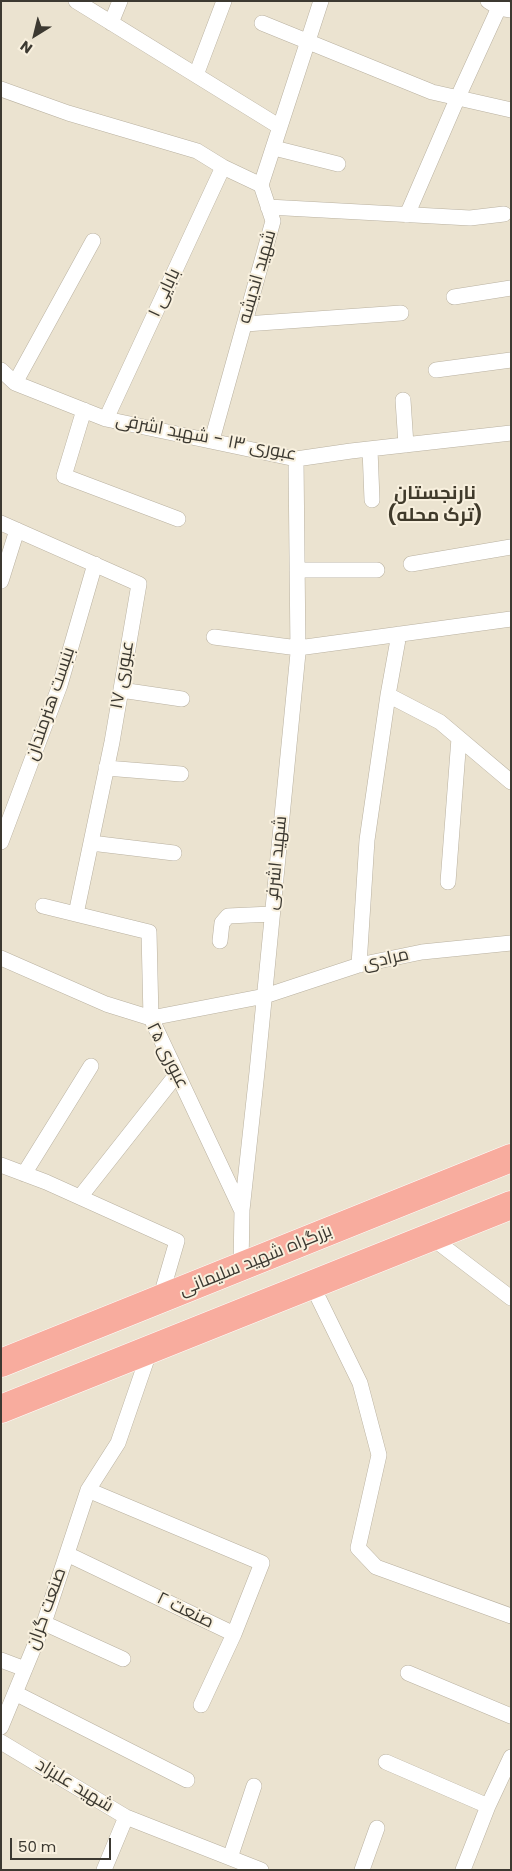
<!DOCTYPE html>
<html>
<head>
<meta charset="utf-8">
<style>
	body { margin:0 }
	#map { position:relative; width:512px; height:1871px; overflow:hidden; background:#ebe3d0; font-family:Poppins,sans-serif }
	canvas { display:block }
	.frame { position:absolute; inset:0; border:2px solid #3c3931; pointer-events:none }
	.north { position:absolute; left:10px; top:10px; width:50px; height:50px; -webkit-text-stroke:4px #f8f0de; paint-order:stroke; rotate:216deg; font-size:14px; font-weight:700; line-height:20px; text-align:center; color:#3c3931 }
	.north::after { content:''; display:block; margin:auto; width:18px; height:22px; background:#3c3931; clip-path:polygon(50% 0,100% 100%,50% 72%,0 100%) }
	.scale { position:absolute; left:10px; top:1838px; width:101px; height:22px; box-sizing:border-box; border:2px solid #3c3931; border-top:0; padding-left:6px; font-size:15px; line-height:18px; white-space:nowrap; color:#3c3931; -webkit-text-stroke:4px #f8f0de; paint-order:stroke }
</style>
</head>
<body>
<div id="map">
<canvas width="512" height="1871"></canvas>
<div class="frame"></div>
<div class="north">N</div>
<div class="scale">50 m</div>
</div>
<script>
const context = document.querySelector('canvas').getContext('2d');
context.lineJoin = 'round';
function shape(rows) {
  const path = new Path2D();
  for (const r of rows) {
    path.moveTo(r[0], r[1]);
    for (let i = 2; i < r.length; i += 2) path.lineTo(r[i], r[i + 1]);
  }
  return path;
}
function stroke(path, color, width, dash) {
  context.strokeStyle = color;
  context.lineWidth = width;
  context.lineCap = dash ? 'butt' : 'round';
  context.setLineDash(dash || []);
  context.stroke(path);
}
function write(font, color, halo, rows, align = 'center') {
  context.font = font + ' Poppins,Cairo,sans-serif';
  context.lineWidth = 4;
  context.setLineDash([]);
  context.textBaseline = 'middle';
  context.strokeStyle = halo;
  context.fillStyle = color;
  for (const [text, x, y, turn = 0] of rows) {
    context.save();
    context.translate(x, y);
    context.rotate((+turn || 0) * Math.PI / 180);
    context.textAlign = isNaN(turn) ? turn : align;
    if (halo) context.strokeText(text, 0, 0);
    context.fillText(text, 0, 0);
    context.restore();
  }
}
const street = shape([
	[76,1,280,127],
	[488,1,499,8,511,10],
	[111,23,120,1],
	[262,23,432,92,511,110],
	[196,75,224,1],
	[1,89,68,113,197,151,223,167,261,185],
	[274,148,338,164],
	[268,207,470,218,504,214],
	[407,215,458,97,502,1],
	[454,297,511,288],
	[245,324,401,313],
	[1,370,15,383,106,419,296,459,351,451,511,433],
	[436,370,511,360],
	[15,383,93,241],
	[403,400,406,445],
	[84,410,64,476,178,519],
	[106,419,223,167],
	[212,440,273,221,261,185,321,1],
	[370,449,372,500],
	[1,523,139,584,112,742,76,914],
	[411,564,511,547],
	[297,570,377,570],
	[1,581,17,530],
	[214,637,298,648,511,619],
	[121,690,182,699],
	[388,695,440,722,511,782],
	[106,768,181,774],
	[1,842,60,685,95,564],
	[91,843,174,853],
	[448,882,459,738],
	[43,906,149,932,151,1018,265,996,359,965,422,952,511,943],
	[220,941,222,923,228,916,272,914],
	[1,958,106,1004,151,1018,241,1209],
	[359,965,367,840,388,695,399,634],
	[1,1165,46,1182,177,1241,160,1299],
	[24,1174,91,1066],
	[80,1197,177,1074],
	[431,1237,511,1298],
	[241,1267,242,1210,257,1072,298,653,296,459],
	[312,1285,360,1383,379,1455,358,1548,376,1567,511,1616],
	[67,1554,234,1634,262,1563,88,1490],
	[44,1623,123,1659],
	[1,1660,25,1669],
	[408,1673,511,1716],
	[15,1693,187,1780],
	[201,1705,234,1634],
	[1,1727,44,1623,88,1490,118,1443,150,1350],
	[1,1742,126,1817,261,1870],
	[386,1762,488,1806],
	[230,1858,254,1786],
	[104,1870,126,1817],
	[362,1870,377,1828],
	[463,1870,488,1806,511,1757]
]);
const highway = shape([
	[1,1363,511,1158],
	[1,1409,511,1205]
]);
stroke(street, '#b9b1a0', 16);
stroke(highway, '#fff', 29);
stroke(street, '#fff', 15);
stroke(highway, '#f8ac9e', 28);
write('18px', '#3c3931', '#f8f0de', [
	["شهید اندیشه",258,277,-74],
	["بابایی ۱",165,293,-65],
	["عبوری ۱۳ - شهید اشرفی",206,438,11],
	["عبوری ۱۷",123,675,-80],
	["بنبست هنرمندان",51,704,-71],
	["شهید اشرفی",277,863,-84],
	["مرادی",386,960,-13],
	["عبوری ۲۵",167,1056,63],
	["بزرگراه شهید سلیمانی",256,1261,-22],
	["صنعت گران",47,1609,-70],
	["صنعت ۲",185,1611,26],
	["شهید علیزاد",74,1786,31]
]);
write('bold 19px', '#403a2b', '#f8f0de', [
	["نارنجستان",435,494],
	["(ترک محله)",435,516]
]);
</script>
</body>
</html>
